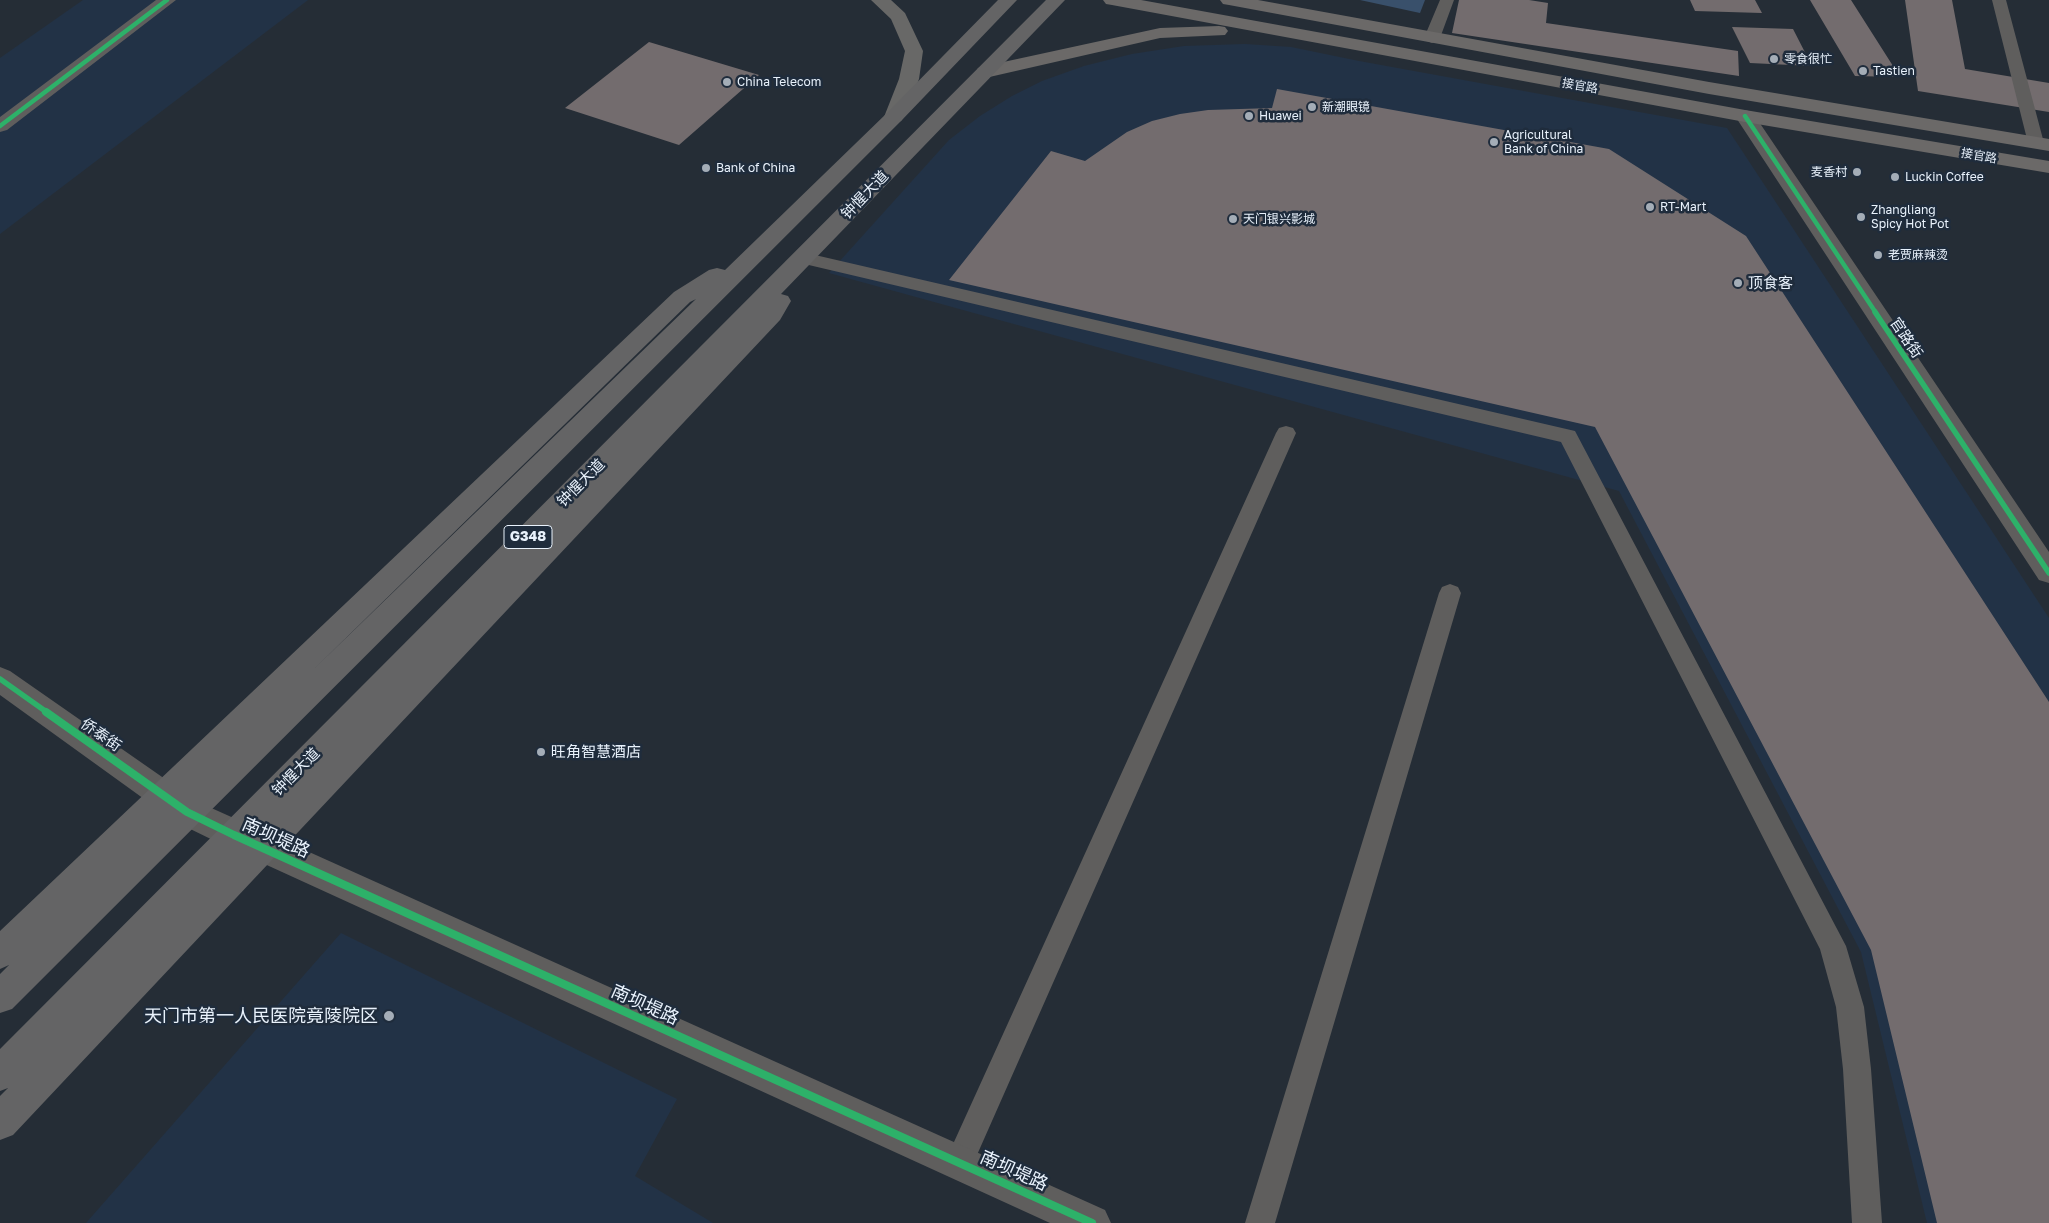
<!DOCTYPE html>
<html>
<head>
<meta charset="utf-8">
<style>
	body { margin:0 }
	canvas { display:block; background:#252d36 }
</style>
</head>
<body>
<canvas width="2049" height="1223"></canvas>
<script>
const context = document.querySelector('canvas').getContext('2d');
context.lineJoin = 'round';
function fillPath(path, color) {
  context.fillStyle = color;
  context.fill(path, 'evenodd');
}
function shape(rows) {
  const path = new Path2D();
  for (const r of rows) {
    path.moveTo(r[0], r[1]);
    for (let i = 2; i < r.length; i += 2) path.lineTo(r[i], r[i + 1]);
  }
  return path;
}
function stroke(path, color, width, dash) {
  context.strokeStyle = color;
  context.lineWidth = width;
  context.lineCap = dash ? 'butt' : 'round';
  context.setLineDash(dash || []);
  context.stroke(path);
}
function write(font, color, halo, rows, align = 'center') {
  context.font = font + ' "Golos Text","Noto Sans SC",sans-serif';
  context.lineWidth = 5;
  context.setLineDash([]);
  context.textBaseline = 'middle';
  context.strokeStyle = halo;
  context.fillStyle = color;
  for (const [text, x, y, turn = 0] of rows) {
    context.save();
    context.translate(x, y);
    context.rotate((+turn || 0) * Math.PI / 180);
    context.textAlign = isNaN(turn) ? turn : align;
    if (halo) context.strokeText(text, 0, 0);
    context.fillText(text, 0, 0);
    context.restore();
  }
}
fillPath(shape([
	[83,0,308,0,0,234,0,58],
	[1245,44,1291,47,1359,61,1727,128,2049,618,2049,1223,1927,1223,1861,952,1619,491,829,273,949,140,980,116,1012,96,1042,81,1084,66,1132,54,1184,46],
	[341,933,677,1099,635,1176,713,1223,86,1223]
]), '#223246');
fillPath(shape([
	[1360,0,1425,0,1420,13]
]), '#39506b');
fillPath(shape([
	[1459,0,1529,0,1548,3,1546,23,1738,51,1739,76,1452,33],
	[1690,0,1755,0,1762,13,1695,11],
	[1810,0,1851,0,1900,77,1855,76],
	[1905,0,1952,0,1965,69,2049,83,2049,112,1918,91],
	[1732,27,1793,29,1812,66,1750,63],
	[649,42,759,75,679,145,565,108],
	[1277,89,1609,149,1746,236,2049,702,2049,1223,1937,1223,1871,950,1595,427,949,280,1051,151,1085,161,1127,132,1152,121,1180,114,1208,110,1272,108]
]), '#736c6e');
fillPath(shape([
	[1440,0,1454,0,1440,38,1437,41,1432,43,1427,41,1424,38,1440,0],
	[1992,0,2006,0,2044,143,2042,146,2036,148,2030,146,2028,143,1992,0],
	[802,252,1575,431,1846,946,1864,1007,1871,1069,1882,1223,1852,1223,1843,1069,1836,1007,1820,949,1561,442,796,262,793,258,796,254,802,252],
	[1286,426,1293,428,1296,433,969,1173,959,1178,949,1173,944,1163,949,1153,1276,433,1279,428,1286,426],
	[1450,584,1458,587,1461,593,1275,1223,1245,1223,1439,593,1442,587,1450,584]
]), '#5f5e5d');
fillPath(shape([
	[156,0,176,0,7,130,0,132,0,117,156,0],
	[1745,110,1752,112,1755,116,2049,552,2049,583,2039,580,1735,116,1738,112,1745,110],
	[0,667,10,671,198,802,1105,1210,1111,1223,1050,1223,223,845,176,822,0,695,0,667]
]), '#5f5e5d');
fillPath(shape([
	[1103,0,1141,0,1745,110,2049,161,2049,173,1745,122,1112,5,1106,4,1103,0],
	[1220,0,1258,0,1709,82,2049,139,2049,151,1709,94,1229,5,1223,4,1220,0],
	[1219,26,1225,27,1228,31,1225,35,1160,38,985,78,978,76,976,72,978,68,985,66,1160,28,1219,26]
]), '#6b6968');
fillPath(shape([
	[871,0,891,0,905,13,923,51,919,79,904,117,901,121,894,123,887,121,884,117,899,79,905,51,891,19,871,0]
]), '#686867');
fillPath(shape([
	[998,0,1017,0,901,121,12,1009,0,1013,0,974,9,965,0,969,0,931,674,292,709,270,717,268,725,270,887,113,998,0],
	[696,299,314,669,690,302,696,299],
	[1046,0,1065,0,781,294,788,296,791,301,780,320,13,1135,0,1140,0,1096,8,1088,0,1091,0,1049,1046,0]
]), '#646465');
stroke(shape([
	[1745,116,1876,313],
	[0,126,167,0]
]), '#2db169', 4.5);
stroke(shape([
	[1875,312,2049,573],
	[0,679,48,713]
]), '#2db169', 5.5);
stroke(shape([
	[46,712,187,812,234,835,1092,1223]
]), '#2db169', 8);
for (const [x, y, r, color] of [
	[1774,59,5,"#a4adb7"],
	[1863,71,5,"#a4adb7"],
	[727,82,5,"#a4adb7"],
	[1312,107,5,"#a4adb7"],
	[1249,116,5,"#a4adb7"],
	[1494,142,5,"#a4adb7"],
	[706,168,5,"#a4adb7"],
	[1857,172,5,"#a4adb7"],
	[1895,177,5,"#a4adb7"],
	[1650,207,5,"#a4adb7"],
	[1861,217,5,"#a4adb7"],
	[1233,219,5,"#a4adb7"],
	[1878,255,5,"#a4adb7"],
	[1738,283,5,"#a4adb7"],
	[541,752,5,"#a4adb7"],
	[389,1016,6,"#a4adb7"]
]) {
  const dot = new Path2D();
  dot.arc(x, y, r, 0, 2 * Math.PI);
  context.fillStyle = color;
  context.fill(dot);
  stroke(dot, '#1f2c3c', 2);
}
write('12px', '#e9f2fc', '#1f2c3c', [
	["零食很忙",1784,59],
	["Tastien",1873,71],
	["China Telecom",737,82],
	["新潮眼镜",1322,107],
	["Huawei",1259,116],
	["Agricultural",1504,135],
	["Bank of China",1504,149],
	["Bank of China",716,168],
	["麦香村",1847,172,"right"],
	["Luckin Coffee",1905,177],
	["RT-Mart",1660,207],
	["Zhangliang",1871,210],
	["Spicy Hot Pot",1871,224],
	["天门银兴影城",1243,219],
	["老贾麻辣烫",1888,255]
], 'left');
write('12px', '#e9f2fc', '#1f2c3c', [
	["接官路",1580,86,10],
	["接官路",1979,156,10]
]);
for (const [x, y, w] of [
	[528,537,48]
]) {
  const box = new Path2D();
  box.roundRect(x - w / 2, y - 11.5, w, 23, 4);
  context.fillStyle = '#1f2c3c';
  context.fill(box);
  stroke(box, '#e9f2fc', 1);
}
write('bold 14px', '#e9f2fc', null, [
	["G348",528,537]
]);
write('15px', '#e9f2fc', '#1f2c3c', [
	["钟惺大道",865,195,-46],
	["官路街",1906,338,56],
	["钟惺大道",581,483,-45],
	["侨泰街",101,735,35],
	["钟惺大道",296,772,-45]
]);
write('15px', '#e9f2fc', '#1f2c3c', [
	["顶食客",1748,283],
	["旺角智慧酒店",551,752]
], 'left');
write('18px', '#e9f2fc', '#1f2c3c', [
	["南坝堤路",276,838,24],
	["南坝堤路",645,1005,24],
	["南坝堤路",1014,1171,24]
]);
write('18px', '#e9f2fc', '#1f2c3c', [
	["天门市第一人民医院竟陵院区",378,1016]
], 'right');
</script>
</body>
</html>
